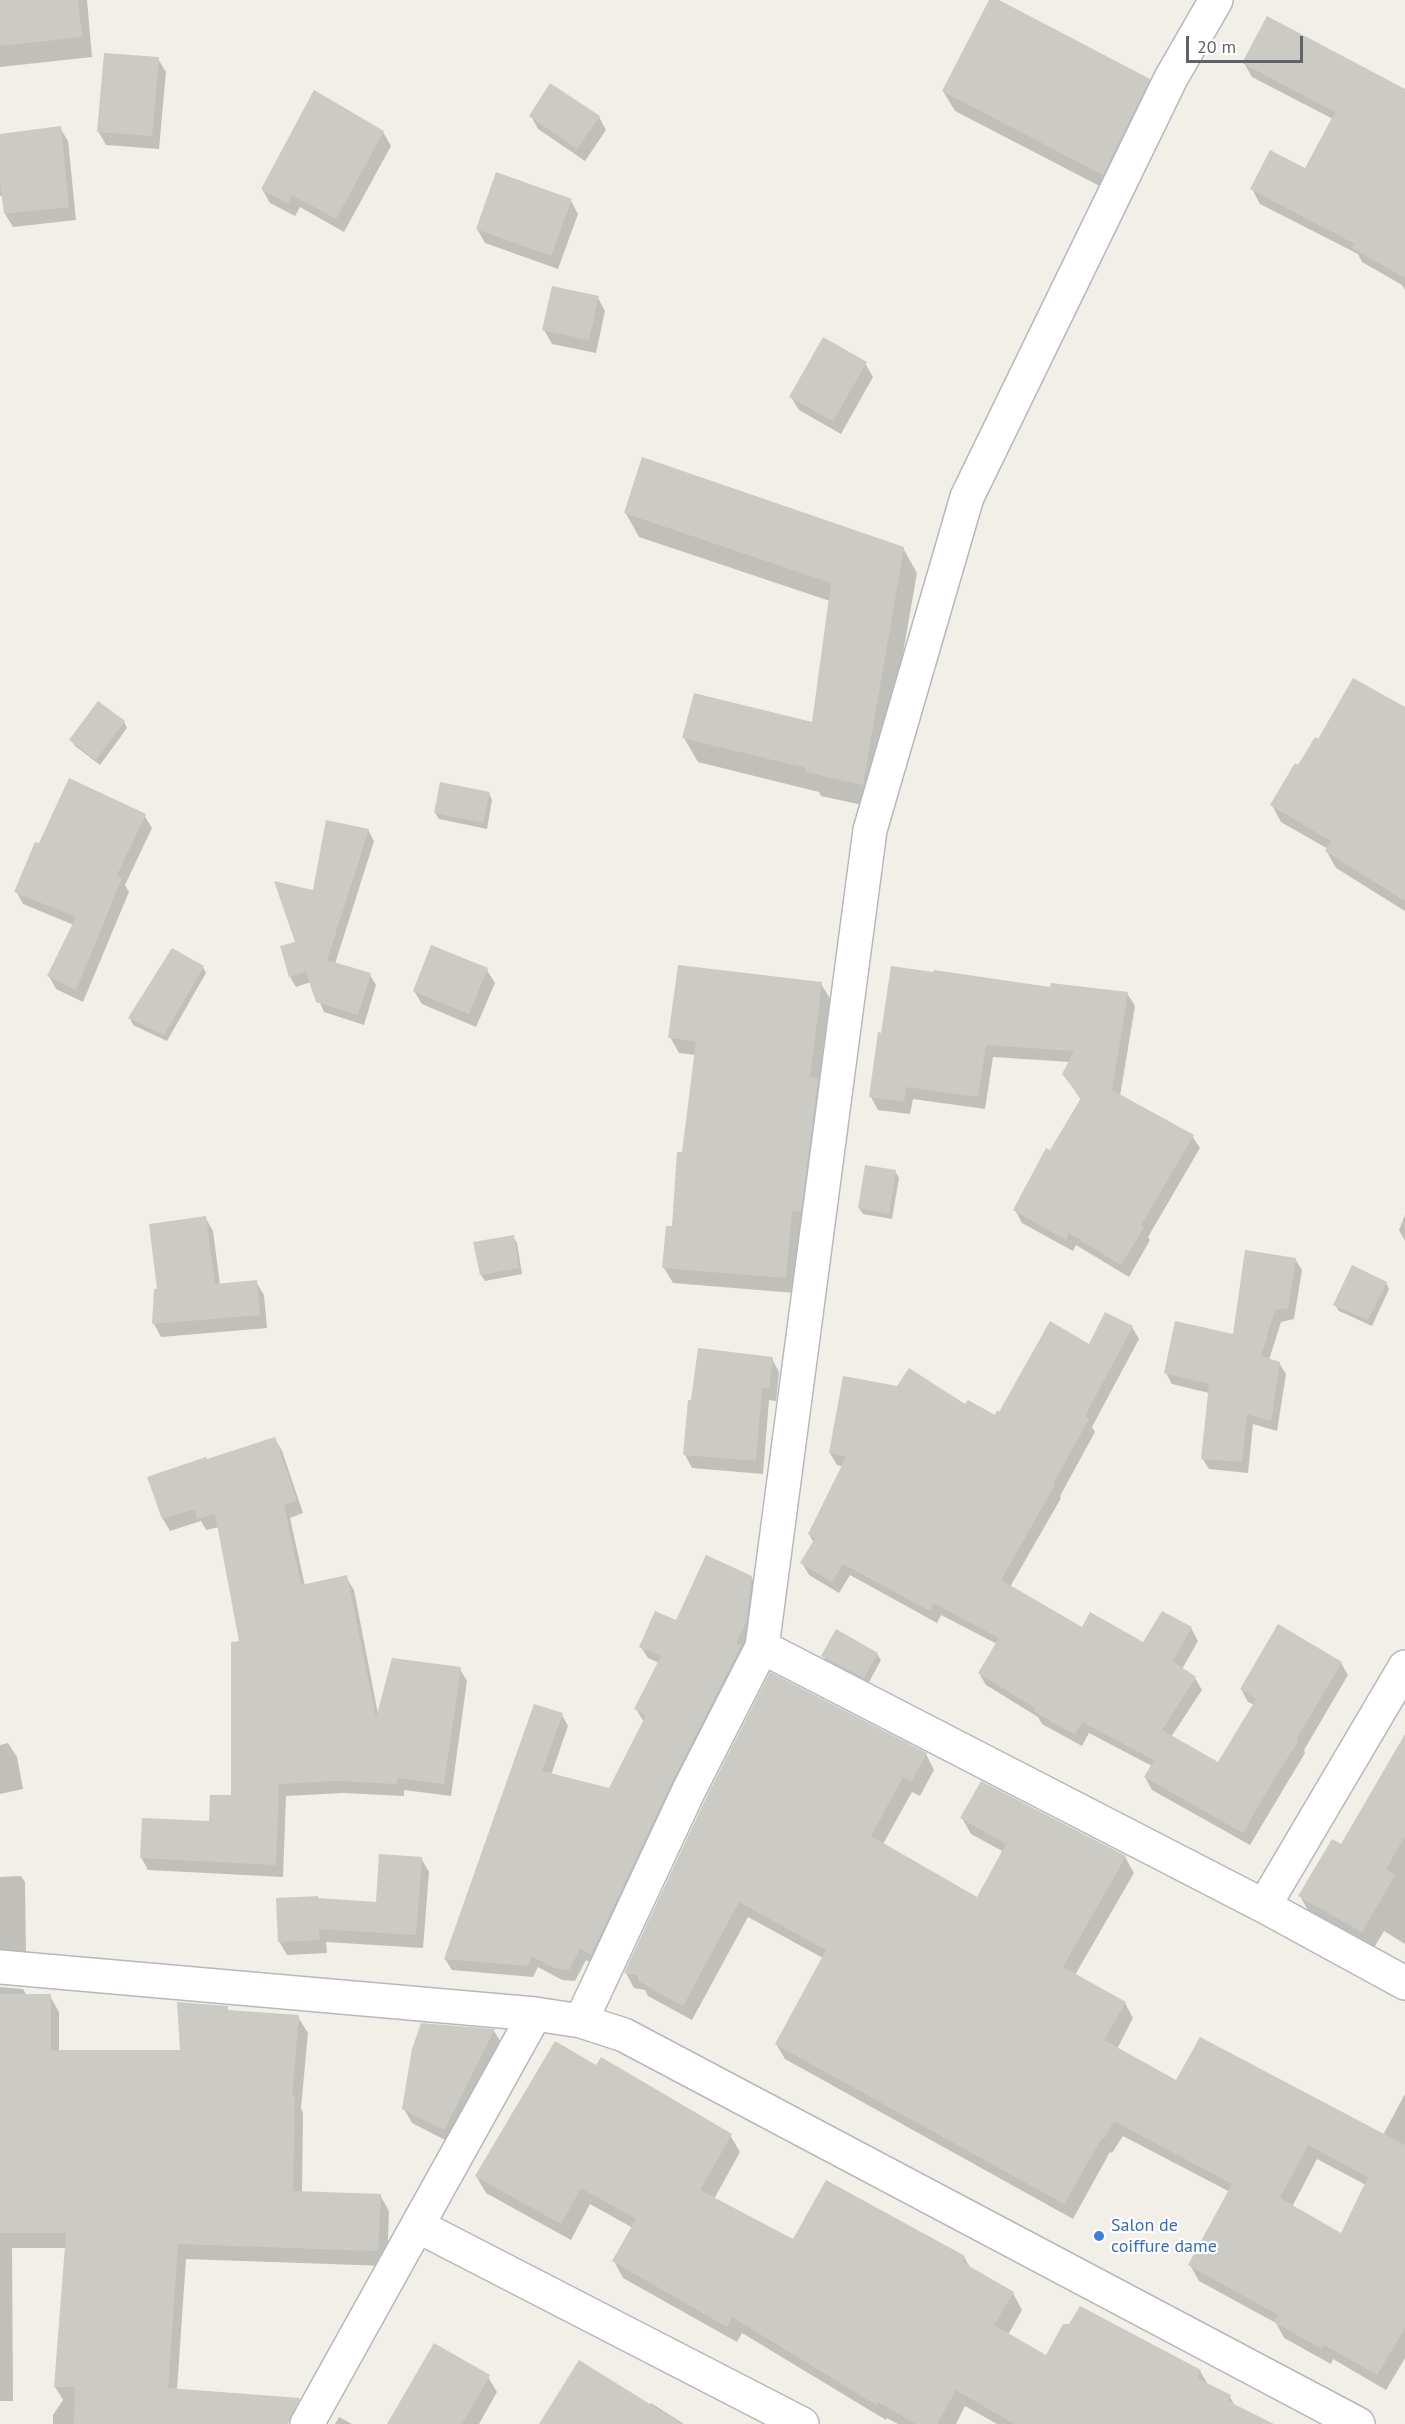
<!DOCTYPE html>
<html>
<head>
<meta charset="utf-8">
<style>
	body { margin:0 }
	#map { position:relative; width:1405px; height:2424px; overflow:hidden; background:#f1efe8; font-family:"PT Sans",sans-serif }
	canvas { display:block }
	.scale { position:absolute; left:1186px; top:36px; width:117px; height:27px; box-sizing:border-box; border:3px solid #5f6368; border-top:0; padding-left:8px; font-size:18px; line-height:21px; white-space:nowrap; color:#5f6368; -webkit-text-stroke:4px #fff; paint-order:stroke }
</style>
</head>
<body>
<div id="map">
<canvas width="1405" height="2424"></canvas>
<div class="scale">20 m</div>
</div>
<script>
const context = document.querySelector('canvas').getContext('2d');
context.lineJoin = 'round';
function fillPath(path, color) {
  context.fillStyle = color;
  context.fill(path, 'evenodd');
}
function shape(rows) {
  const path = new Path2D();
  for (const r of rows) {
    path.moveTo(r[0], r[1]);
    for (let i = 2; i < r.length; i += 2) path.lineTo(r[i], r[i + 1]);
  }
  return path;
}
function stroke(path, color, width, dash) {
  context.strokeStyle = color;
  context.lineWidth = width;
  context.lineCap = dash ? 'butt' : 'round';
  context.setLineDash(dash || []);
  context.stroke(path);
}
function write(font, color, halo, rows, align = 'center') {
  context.font = font + ' "PT Sans",sans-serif';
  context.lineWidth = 4.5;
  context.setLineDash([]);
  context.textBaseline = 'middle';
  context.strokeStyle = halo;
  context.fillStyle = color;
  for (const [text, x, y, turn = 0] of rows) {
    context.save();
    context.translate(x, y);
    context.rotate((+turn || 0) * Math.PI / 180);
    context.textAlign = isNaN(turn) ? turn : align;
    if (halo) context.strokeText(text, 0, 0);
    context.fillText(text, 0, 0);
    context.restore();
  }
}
fillPath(shape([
	[0,0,87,0,92,57,0,67],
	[991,0,996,0,1149,80,1160,100,1115,194,955,111,943,91],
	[158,59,166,72,159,149,106,145,98,131],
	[1244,63,1405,91,1405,290,1402,285,1362,262,1358,254,1260,204,1252,189,1306,170,1333,119,1252,77],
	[531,116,599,117,606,130,585,161,538,129],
	[60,128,68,141,76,220,13,227,5,214,3,196,0,196,0,136],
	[383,132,391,146,344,232,300,207,295,216,270,203,262,189],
	[571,201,578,214,558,269,485,243,477,229],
	[598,298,605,311,596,353,552,344,544,330],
	[865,363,873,377,841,434,799,410,791,397],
	[625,512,903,548,917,573,876,808,821,796,819,792,698,762,684,738,813,723,830,601,639,537],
	[1405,709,1405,911,1336,868,1327,852,1328,849,1281,822,1272,805,1319,741],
	[124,722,127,728,100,765,75,746,71,740],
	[489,793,492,800,487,829,439,819,435,813],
	[144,815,152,828,125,885,129,892,83,1002,56,989,49,976,74,925,23,904,16,891,39,845],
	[368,830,374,841,335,964,370,975,376,985,364,1025,324,1012,311,982,296,987,290,977,297,943,314,892],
	[203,967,206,973,167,1041,133,1025,130,1018],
	[487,970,495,983,476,1027,422,1004,414,991],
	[821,984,831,1000,820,1083,827,1095,809,1227,800,1227,795,1293,673,1283,664,1268,674,1228,696,1055,679,1053,670,1037],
	[1052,989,1127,993,1135,1006,1120,1096,1192,1136,1200,1148,1148,1237,1150,1240,1129,1277,1076,1245,1073,1251,1022,1223,1015,1210,1081,1100,1064,1074,1070,1062,993,1057,985,1109,913,1099,910,1114,878,1110,871,1097],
	[895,1171,899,1178,892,1219,863,1214,859,1208],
	[1405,1215,1405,1241,1399,1230],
	[205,1217,213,1231,220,1285,256,1282,264,1295,267,1328,161,1337,154,1324],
	[513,1237,517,1243,522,1274,485,1281,481,1275],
	[1295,1259,1302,1270,1294,1319,1281,1322,1269,1360,1279,1363,1286,1374,1277,1431,1253,1424,1248,1473,1209,1469,1202,1458,1209,1393,1172,1384,1166,1373,1234,1336],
	[1386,1283,1389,1289,1372,1326,1339,1311,1335,1305],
	[1132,1327,1139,1339,1092,1427,1095,1432,1060,1496,1061,1498,1010,1587,1083,1629,1144,1644,1191,1628,1198,1641,1182,1669,1195,1678,1202,1690,1171,1737,1219,1764,1255,1705,1248,1702,1241,1689,1341,1663,1348,1675,1304,1750,1305,1753,1250,1845,1152,1790,1145,1777,1152,1766,1089,1733,1082,1746,1042,1724,1038,1717,986,1685,979,1673,997,1644,941,1615,937,1623,850,1575,839,1593,809,1575,802,1563,814,1543,809,1534,843,1466,837,1465,830,1453,966,1406,995,1417,1090,1346],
	[772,1359,779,1372,776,1401,769,1400,763,1474,692,1468,685,1455],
	[275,1439,282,1451,303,1513,290,1518,305,1586,346,1577,354,1590,378,1714,460,1669,467,1681,451,1796,404,1790,404,1796,343,1793,286,1796,283,1877,148,1870,141,1857,210,1823,233,1797,241,1643,219,1527,206,1530,201,1521,170,1531,163,1519,149,1478],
	[751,1577,758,1589,752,1634,598,1966,586,1960,575,1981,562,1980,538,1967,533,1977,452,1970,445,1959,562,1715,568,1726,551,1775,610,1789,644,1722,636,1709,659,1663,648,1658,641,1647],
	[877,1654,881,1660,868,1684,827,1663,823,1656],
	[1405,1737,1405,1944,1384,1931,1373,1949,1310,1914,1300,1896,1341,1846],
	[8,1743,17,1757,23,1789,0,1794,0,1745],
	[926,1754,934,1770,920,1796,912,1792,883,1844,978,1899,1004,1852,971,1834,962,1818,982,1783,1125,1857,1134,1873,1075,1975,1125,2003,1133,2018,1117,2049,1177,2082,1383,2135,1405,2094,1405,2358,1386,2390,1333,2359,1331,2364,1284,2338,1276,2323,1199,2281,1190,2265,1230,2192,1123,2136,1112,2153,1110,2152,1073,2219,785,2059,776,2044,823,1958,748,1917,692,2020,648,1996,645,1990,634,1988,626,1973],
	[1317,2159,1366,2185,1341,2235,1292,2207],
	[421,1858,429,1872,423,1948,326,1942,327,1953,287,1955,279,1941,319,1900,377,1904],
	[21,1876,25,1882,26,1956,0,1955,0,1877],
	[0,1987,23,1989,27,1996,50,1996,59,2012,59,2052,181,2052,227,2007,229,2012,298,2017,308,2033,301,2108,303,2113,302,2193,380,2195,389,2211,387,2266,186,2259,177,2390,268,2424,53,2424,53,2415,63,2400,55,2387,66,2248,12,2248,13,2401,0,2401],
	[494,2031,502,2044,451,2143,412,2123,404,2109],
	[597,2067,730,2135,740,2152,714,2199,793,2241,964,2257,971,2269,1013,2293,1022,2310,1008,2335,1047,2357,1200,2371,1209,2386,1230,2397,1235,2406,1270,2424,997,2424,965,2406,956,2424,898,2424,887,2418,886,2420,742,2333,737,2342,623,2278,614,2261,633,2228,590,2204,571,2240,486,2193,476,2176],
	[488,2377,497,2392,479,2424,389,2424],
	[651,2403,684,2424,541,2424,649,2405],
	[339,2417,352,2424,335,2424]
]), '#0003');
fillPath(shape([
	[0,0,78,0,82,37,0,46],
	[989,0,999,0,1150,79,1103,175,942,91],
	[1267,16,1405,89,1405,278,1352,248,1355,244,1250,189,1270,150,1305,168,1335,112,1242,63],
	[104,53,159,57,152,136,97,132],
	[550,83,600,116,577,149,529,116],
	[314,90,384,131,336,219,292,195,288,204,261,189],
	[61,126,69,207,4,214,0,182,0,134],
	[496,172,572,199,551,256,476,229],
	[552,286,599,296,589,340,542,330],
	[823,337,867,362,833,421,789,397],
	[642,457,904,547,863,785,805,772,806,768,682,738,694,693,812,722,831,583,624,513],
	[1353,678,1405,707,1405,901,1325,851,1331,841,1270,805,1295,763,1298,765,1315,737,1318,739],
	[98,701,125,721,96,760,69,740],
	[69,778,146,814,117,875,122,878,76,990,47,976,76,917,14,892,35,842,39,843],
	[440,782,490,792,483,823,434,813],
	[326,820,369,829,327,960,371,973,358,1015,316,1002,306,972,289,977,280,946,295,942,274,881,313,890],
	[431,945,488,968,469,1014,413,991],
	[172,948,204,966,164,1035,128,1018],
	[678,965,822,982,810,1077,818,1078,801,1212,792,1211,786,1278,662,1268,666,1226,672,1226,677,1152,682,1152,696,1041,668,1038],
	[891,966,933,972,934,970,1050,987,1051,983,1128,992,1112,1090,1194,1135,1141,1225,1144,1227,1121,1265,1069,1233,1066,1240,1013,1210,1046,1148,1050,1150,1081,1098,1062,1074,1074,1051,986,1045,978,1097,906,1087,904,1102,869,1097,878,1032,881,1033],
	[865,1165,896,1170,889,1214,858,1208],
	[206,1216,215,1284,257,1280,260,1315,152,1324,154,1289,157,1289,149,1224],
	[514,1235,519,1268,480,1275,473,1242],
	[1245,1250,1296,1258,1288,1308,1275,1310,1261,1356,1280,1362,1271,1421,1247,1414,1242,1462,1201,1459,1209,1384,1164,1373,1175,1321,1233,1334],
	[1352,1265,1387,1282,1368,1320,1333,1305],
	[1105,1312,1133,1326,1085,1416,1089,1419,1053,1484,1055,1485,1001,1580,1082,1627,1090,1612,1143,1642,1162,1611,1192,1627,1173,1661,1196,1677,1162,1730,1218,1762,1256,1699,1240,1689,1278,1624,1342,1662,1297,1738,1299,1740,1274,1779,1243,1833,1144,1777,1154,1760,1082,1722,1075,1735,1033,1711,1035,1708,978,1673,999,1638,934,1603,930,1611,843,1564,832,1582,800,1563,815,1538,808,1534,846,1457,829,1453,843,1376,897,1386,909,1368,965,1404,968,1400,995,1415,997,1410,999,1412,1050,1321,1089,1344],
	[698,1348,773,1357,769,1388,762,1388,756,1461,683,1455,688,1400,691,1400],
	[275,1437,297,1501,284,1505,301,1585,347,1575,376,1718,392,1658,461,1667,444,1784,397,1778,397,1784,336,1781,279,1784,276,1865,140,1858,142,1818,209,1821,210,1795,231,1795,231,1642,239,1641,215,1514,197,1519,195,1509,162,1519,147,1477,206,1457,207,1459],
	[706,1555,752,1576,746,1622,736,1643,741,1646,672,1782,591,1955,580,1949,569,1970,555,1968,532,1957,527,1966,444,1959,534,1704,563,1713,542,1771,609,1788,646,1715,634,1709,661,1656,639,1647,655,1611,676,1620],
	[836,1629,878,1653,864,1678,821,1656],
	[770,1672,927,1753,911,1782,903,1777,871,1836,977,1897,1006,1844,960,1818,981,1781,1126,1856,1063,1967,1126,2002,1104,2040,1176,2080,1200,2037,1405,2145,1405,2328,1377,2375,1324,2345,1322,2349,1274,2322,1278,2315,1188,2265,1232,2184,1114,2121,1104,2139,1102,2138,1064,2204,775,2044,826,1950,739,1902,683,2006,638,1981,638,1975,624,1973,706,1798],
	[1308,2145,1368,2177,1341,2233,1280,2198],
	[1405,1734,1405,1836,1386,1869,1395,1875,1362,1932,1298,1896,1332,1839,1341,1844],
	[379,1854,422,1857,416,1935,319,1929,320,1940,278,1942,276,1898,318,1896,318,1898,376,1902],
	[0,1994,51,1994,51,2050,180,2050,177,2002,228,2006,228,2010,299,2015,292,2095,295,2096,293,2191,381,2194,378,2251,178,2244,168,2388,300,2398,288,2424,74,2424,75,2387,54,2387,66,2233,0,2233],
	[421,2023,495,2029,444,2130,402,2109,412,2049],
	[555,2041,596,2065,601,2057,732,2134,700,2190,793,2239,826,2180,965,2256,962,2262,1014,2292,994,2325,1046,2355,1063,2324,1069,2324,1080,2306,1201,2370,1197,2378,1231,2395,1228,2401,1274,2424,1014,2424,956,2390,937,2424,916,2424,878,2402,876,2405,732,2317,727,2327,612,2261,636,2219,581,2188,561,2224,475,2176],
	[434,2343,490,2375,462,2424,387,2424],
	[579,2360,682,2424,539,2424]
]), '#cccac5');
const minor = shape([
	[762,1647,1264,1906,1405,1983],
	[1264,1906,1405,1667],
	[0,1967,535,2014,581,2021,624,2035,1358,2424],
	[581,2021,689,1790,762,1647,870,830,967,497,1171,78,1216,0],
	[418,2226,802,2424],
	[307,2424,535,2014]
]);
stroke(minor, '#b5b8bc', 36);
stroke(minor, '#fff', 33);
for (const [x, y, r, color] of [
	[1099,2236,6,"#3f7fe0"]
]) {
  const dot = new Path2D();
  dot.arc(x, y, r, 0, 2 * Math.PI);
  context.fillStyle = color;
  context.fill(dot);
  stroke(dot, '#fff', 2);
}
write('18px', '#366cbe', '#fff', [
	["Salon de",1111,2226],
	["coiffure dame",1111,2247]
], 'left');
</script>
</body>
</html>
